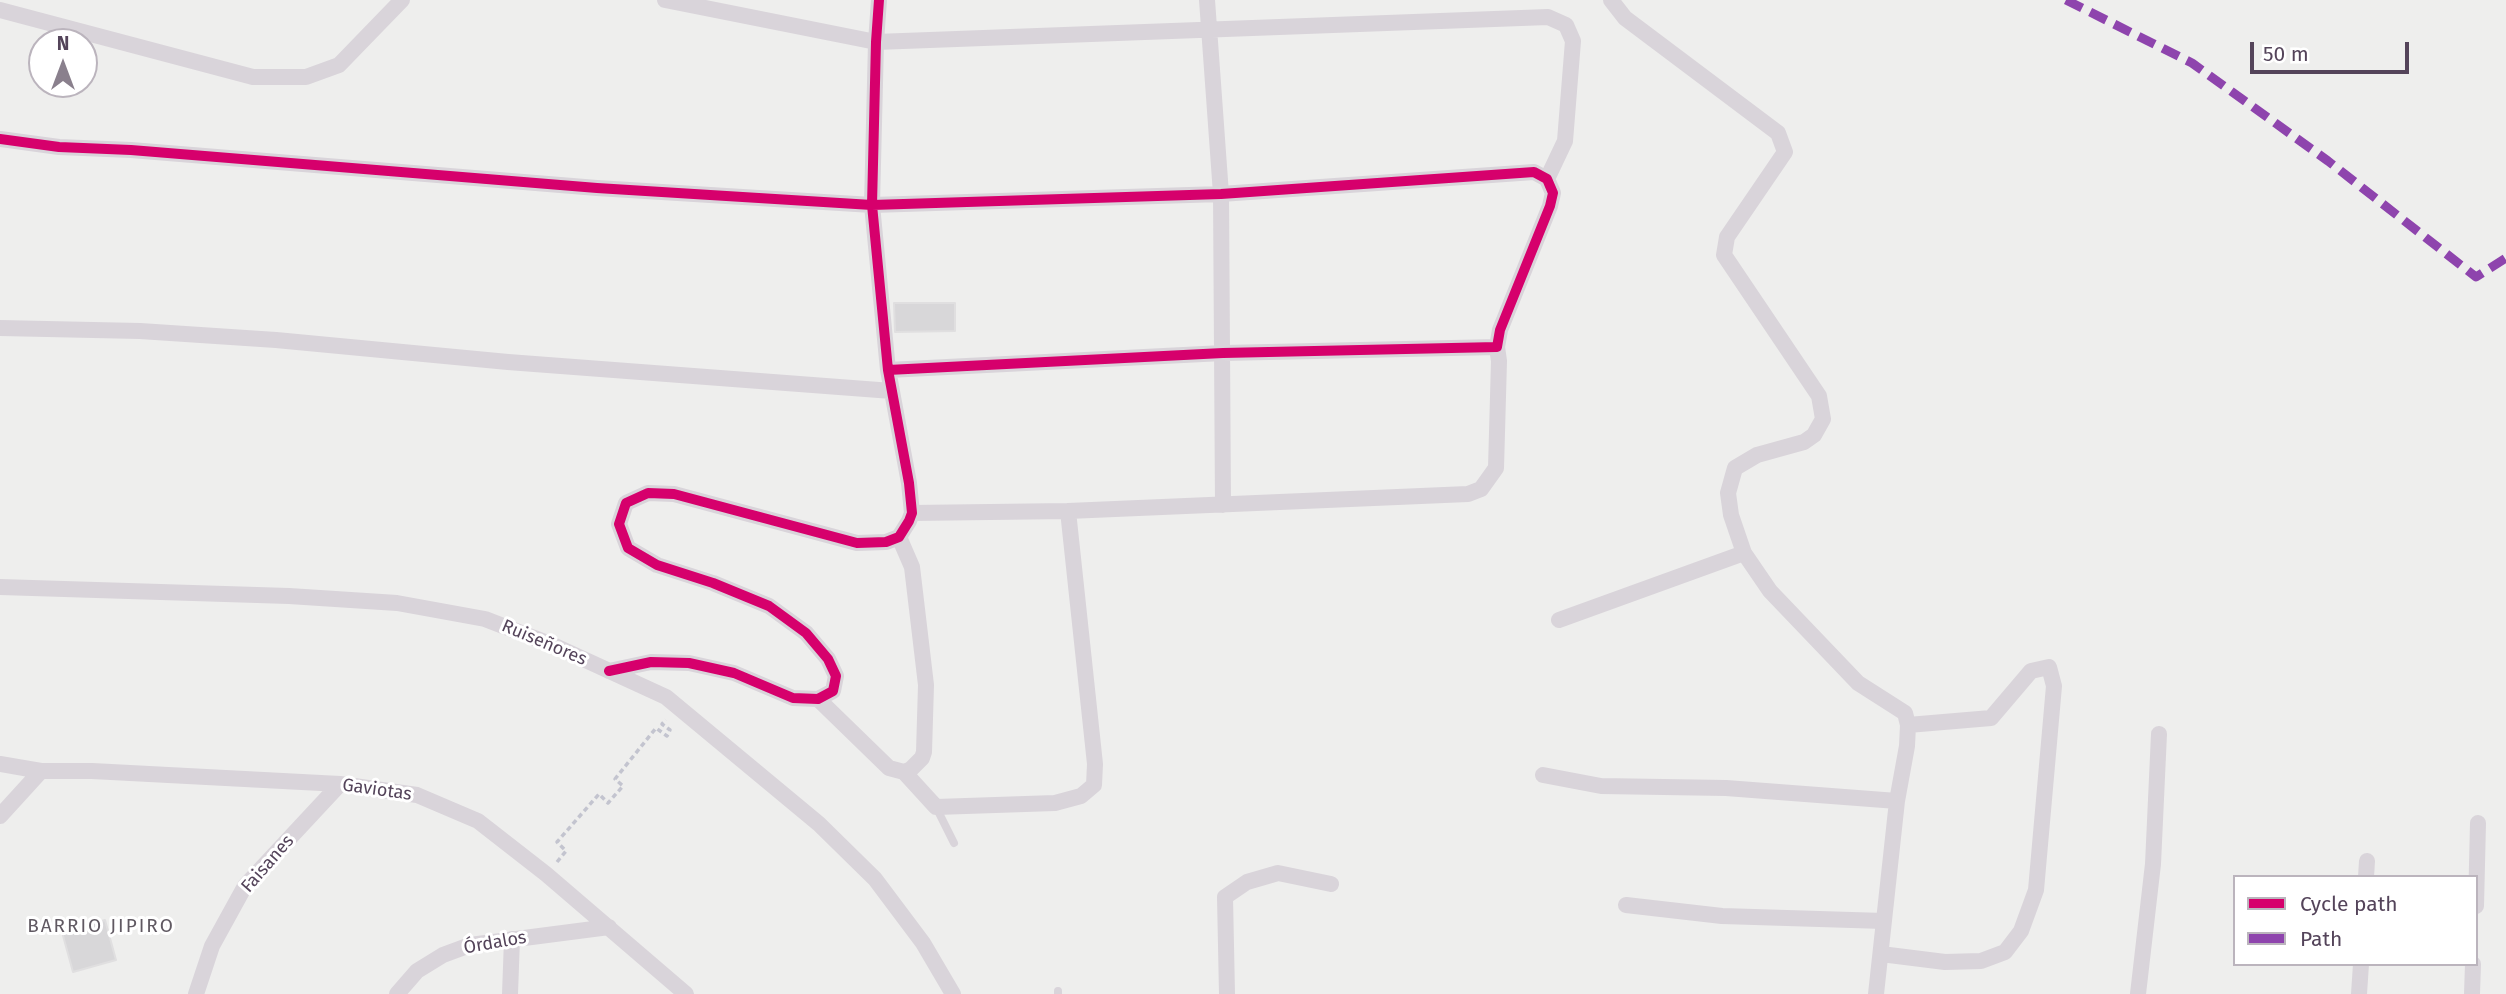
<!DOCTYPE html>
<html>
<head>
<meta charset="utf-8">
<style>
	body { margin:0 }
	#map { position:relative; width:2506px; height:994px; overflow:hidden; background:#eeeeed; font-family:"Fira Sans",sans-serif }
	canvas { display:block }
	.legend { position:absolute; left:2233px; top:875px; width:245px; height:91px; box-sizing:border-box; background:#fff; border:2px solid #bbb4bd; margin:0; padding:9px 12px; list-style:none; font-size:21px; color:#54445a }
	.legend li { display:flex; align-items:center; gap:14px; height:35px }
	.legend b { width:35px; border:2px solid #bbb4bd }
	.north { position:absolute; left:28px; top:28px; width:70px; height:70px; box-sizing:border-box; background:#fff; border:2px solid #bbb4bd; border-radius:50%; rotate:0deg; font-size:19px; font-weight:700; line-height:28px; text-align:center; color:#54445a }
	.north::after { content:''; display:block; margin:auto; width:24px; height:32px; background:#8a808d; clip-path:polygon(50% 0,100% 100%,50% 72%,0 100%) }
	.scale { position:absolute; left:2250px; top:42px; width:159px; height:32px; box-sizing:border-box; border:4px solid #54445a; border-top:0; padding-left:9px; font-size:21px; line-height:24px; white-space:nowrap; color:#54445a; -webkit-text-stroke:5px #fff; paint-order:stroke }
</style>
</head>
<body>
<div id="map">
<canvas width="2506" height="994"></canvas>
<ul class="legend">
<li><b style="height:9px;background:#d6006c"></b>Cycle path</li>
<li><b style="height:9px;background:#8e44ad"></b>Path</li>
</ul>
<div class="north">N</div>
<div class="scale">50 m</div>
</div>
<script>
const context = document.querySelector('canvas').getContext('2d');
context.lineJoin = 'round';
function fillPath(path, color) {
  context.fillStyle = color;
  context.fill(path, 'evenodd');
}
function shape(rows) {
  const path = new Path2D();
  for (const r of rows) {
    path.moveTo(r[0], r[1]);
    for (let i = 2; i < r.length; i += 2) path.lineTo(r[i], r[i + 1]);
  }
  return path;
}
function stroke(path, color, width, dash) {
  context.strokeStyle = color;
  context.lineWidth = width;
  context.lineCap = dash ? 'butt' : 'round';
  context.setLineDash(dash || []);
  context.stroke(path);
}
function write(font, color, halo, rows, align = 'center') {
  context.font = font + ' "Fira Sans",sans-serif';
  context.lineWidth = 6;
  context.setLineDash([]);
  context.textBaseline = 'middle';
  context.strokeStyle = halo;
  context.fillStyle = color;
  for (const [text, x, y, turn = 0] of rows) {
    context.save();
    context.translate(x, y);
    context.rotate((+turn || 0) * Math.PI / 180);
    context.textAlign = isNaN(turn) ? turn : align;
    if (halo) context.strokeText(text, 0, 0);
    context.fillText(text, 0, 0);
    context.restore();
  }
}
const building = shape([
	[894,303,955,303,955,331,895,332,894,303],
	[105,920,116,960,73,972,62,932,105,920]
]);
fillPath(building, '#d8d7d9');
stroke(building, '#e0dfe0', 2);
stroke(shape([
	[557,862,566,851,557,842,599,794,608,803,623,786,615,779,656,728,667,736,670,730,662,724,666,720]
]), '#c3c4cf', 3.5, [5, 3.5]);
stroke(shape([
	[936,807,954,843],
	[1058,991,1058,994]
]), '#d9d4da', 8);
stroke(shape([
	[665,0,876,42,1548,17,1566,25,1573,41,1565,141,1547,179],
	[1207,0,1221,194,1223,505],
	[1611,0,1625,18,1778,133,1785,152,1727,237,1724,255,1819,396,1823,419,1814,435,1804,442,1757,455,1735,468,1728,493,1731,515,1744,553,1770,591,1858,683,1905,713,1908,725,1907,746,1897,801,1876,994],
	[0,10,253,77,306,77,339,65,402,0],
	[0,139,59,147,131,150,597,188,872,205,1221,194,1534,172,1547,179,1553,193,1550,206,1500,330,1497,347,1223,353,888,370],
	[0,328,140,331,276,340,508,362,892,391],
	[912,513,1068,511,1468,494,1481,489,1496,468,1499,361,1497,347],
	[0,587,289,596,397,603,485,619,555,646,666,697,819,824,875,879,923,943,953,994],
	[1559,620,1744,553],
	[609,671,651,662,689,663,734,673,793,698,818,699,833,691,836,676,828,659,806,633,769,606,713,583,657,565,628,548,619,524,626,503,648,493,674,494,857,543,886,542,899,537,909,521,912,513,909,483,888,370,872,205,876,42,879,0],
	[818,699,889,768,904,772,911,769,922,758,924,752,926,685,912,567,899,537],
	[0,764,41,771,92,771,340,784,417,795,478,821,546,874,686,994],
	[904,772,936,807,1055,803,1081,796,1094,785,1095,764,1068,511],
	[1543,775,1601,786,1726,788,1897,801],
	[0,816,41,771],
	[2366,877,2367,861],
	[1626,905,1722,916,1884,921],
	[2476,906,2478,823],
	[1881,954,1945,962,1981,961,2005,952,2021,931,2036,890,2054,686,2049,667,2031,671,1991,718,1908,725],
	[196,994,212,946,245,886,340,784],
	[397,994,417,971,443,955,470,945,609,927],
	[510,994,512,939],
	[1227,994,1225,897,1247,882,1278,873,1331,884],
	[2138,994,2153,864,2159,734],
	[2359,994,2361,964],
	[2472,994,2473,964]
]), '#d9d4da', 16);
stroke(shape([
	[2066,0,2192,63,2328,161,2476,277,2506,258]
]), '#8e44ad', 9, [18, 9]);
stroke(shape([
	[0,139,59,147,131,150,597,188,872,205,1221,194,1534,172,1547,179,1553,193,1550,206,1500,330,1497,347,1223,353,888,370],
	[609,671,651,662,689,663,734,673,793,698,818,699,833,691,836,676,828,659,806,633,769,606,713,583,657,565,628,548,619,524,626,503,648,493,674,494,857,543,886,542,899,537,909,521,912,513,909,483,888,370,872,205,876,42,879,0]
]), '#d6006c', 10);
write('18px', '#54445a', '#fff', [
	["Ruiseñores",544,643,23],
	["Gaviotas",377,790,8],
	["Faisanes",268,864,-49],
	["Órdalos",495,943,-10]
]);
context.letterSpacing = '2px';
write('19px', '#605962', '#fff', [
	["BARRIO JIPIRO",101,927]
]);
context.letterSpacing = '0px';
</script>
</body>
</html>
